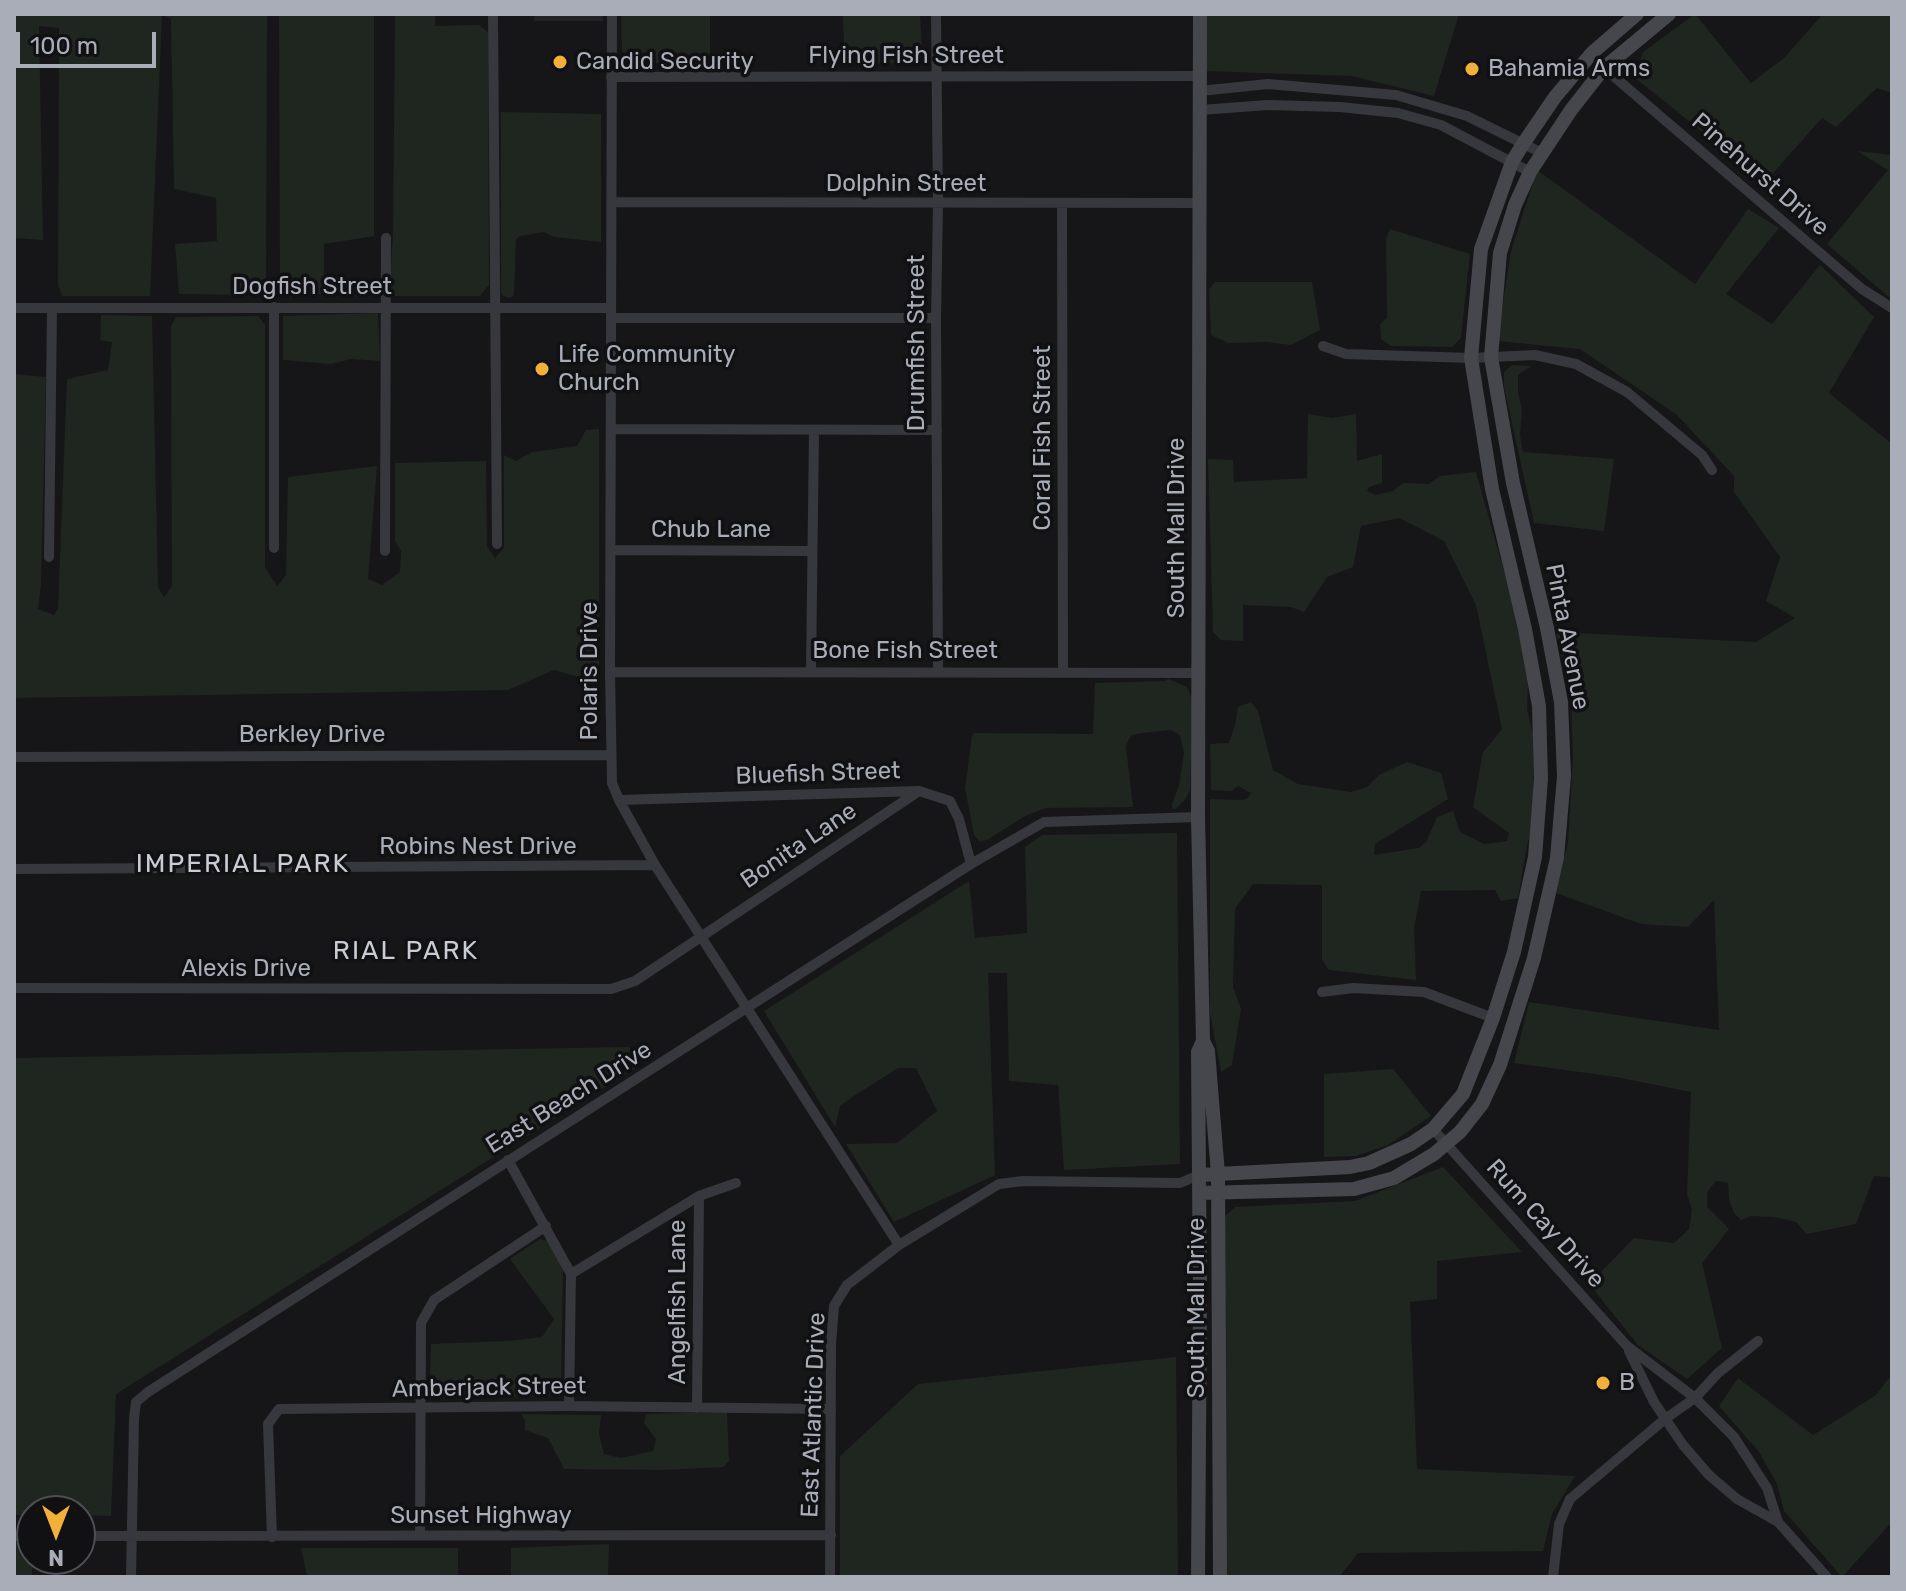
<!DOCTYPE html>
<html>
<head>
<meta charset="utf-8">
<style>
	body { margin:0 }
	#map { position:relative; width:1906px; height:1591px; overflow:hidden; background:#161618; font-family:Rubik,sans-serif }
	canvas { display:block }
	.frame { position:absolute; inset:0; border:16px solid #a8adb8; pointer-events:none }
	.north { position:absolute; left:16px; top:1495px; width:80px; height:80px; box-sizing:border-box; background:#111113; border:2px solid #4d4f55; border-radius:50%; rotate:180deg; font-size:22px; font-weight:700; line-height:32px; text-align:center; color:#a8adb8 }
	.north::after { content:''; display:block; margin:auto; width:28px; height:36px; background:#f2b134; clip-path:polygon(50% 0,100% 100%,50% 72%,0 100%) }
	.scale { position:absolute; left:16px; top:32px; width:140px; height:36px; box-sizing:border-box; border:4px solid #a8adb8; border-top:0; padding-left:10px; font-size:24px; line-height:28px; white-space:nowrap; color:#a8adb8; -webkit-text-stroke:6px #111113; paint-order:stroke }
</style>
</head>
<body>
<div id="map">
<canvas width="1906" height="1591"></canvas>
<div class="frame"></div>
<div class="north">N</div>
<div class="scale">100 m</div>
</div>
<script>
const context = document.querySelector('canvas').getContext('2d');
context.lineJoin = 'round';
function fillPath(path, color) {
  context.fillStyle = color;
  context.fill(path, 'evenodd');
}
function shape(rows) {
  const path = new Path2D();
  for (const r of rows) {
    path.moveTo(r[0], r[1]);
    for (let i = 2; i < r.length; i += 2) path.lineTo(r[i], r[i + 1]);
  }
  return path;
}
function stroke(path, color, width, dash) {
  context.strokeStyle = color;
  context.lineWidth = width;
  context.lineCap = dash ? 'butt' : 'round';
  context.setLineDash(dash || []);
  context.stroke(path);
}
function write(font, color, halo, rows, align = 'center') {
  context.font = font + ' Rubik,sans-serif';
  context.lineWidth = 7;
  context.setLineDash([]);
  context.textBaseline = 'middle';
  context.strokeStyle = halo;
  context.fillStyle = color;
  for (const [text, x, y, turn = 0] of rows) {
    context.save();
    context.translate(x, y);
    context.rotate((+turn || 0) * Math.PI / 180);
    context.textAlign = isNaN(turn) ? turn : align;
    if (halo) context.strokeText(text, 0, 0);
    context.fillText(text, 0, 0);
    context.restore();
  }
}
fillPath(shape([
	[534,14,603,14,603,21,534,21]
]), '#222225');
fillPath(shape([
	[14,14,267,14,266,290,260,295,179,294,175,244,217,241,216,198,174,189,171,19,162,15,150,296,62,296,58,285,59,28,39,26,43,240,14,238],
	[279,14,374,14,374,236,324,244,324,294,290,297,280,291],
	[395,14,435,14,435,26,479,25,488,32,489,285,480,296,395,296,389,291,393,237],
	[621,14,710,14,710,63,632,63,622,51],
	[1206,14,1459,14,1434,96,1352,76,1205,71],
	[1695,14,1751,83,1784,58,1823,14,1892,14,1892,93,1877,88,1836,127,1822,118,1765,182,1634,77,1643,52],
	[920,15,922,47,912,62,845,65,843,16],
	[501,112,601,114,601,242,554,237,544,232,520,236,516,239,514,295,510,298,503,296,501,292],
	[1857,151,1892,155,1892,290,1890,298,1827,244,1888,170],
	[1537,170,1695,284,1748,209,1779,228,1726,294,1772,324,1820,265,1874,317,1829,393,1892,444,1892,1177,1874,1176,1856,1224,1807,1234,1796,1222,1774,1217,1751,1216,1741,1220,1734,1213,1729,1199,1728,1183,1716,1181,1707,1192,1707,1207,1729,1229,1702,1263,1722,1348,1687,1379,1638,1345,1589,1284,1634,1238,1674,1243,1689,1229,1692,1210,1687,1194,1691,1092,1616,1077,1514,1063,1529,1002,1719,1030,1714,900,1688,927,1641,924,1556,893,1568,842,1573,758,1571,696,1556,632,1756,642,1795,618,1766,601,1780,557,1734,492,1734,476,1677,415,1580,349,1497,341,1511,251],
	[1390,229,1470,254,1461,338,1452,347,1391,346,1381,339,1380,324,1387,318,1386,239],
	[1215,282,1312,282,1320,330,1291,345,1267,342,1228,343,1211,335,1209,289],
	[378,313,380,361,351,359,331,364,283,360,283,316],
	[101,315,152,316,158,587,164,597,172,586,171,326,176,317,258,316,265,325,265,567,277,586,286,575,288,477,377,466,368,579,382,585,400,572,401,551,395,541,395,463,486,461,487,546,495,558,504,548,504,455,516,461,532,452,577,446,586,430,599,429,599,680,589,680,554,670,508,690,14,698,14,374,46,377,41,585,38,609,54,615,58,608,67,379,108,370,112,342,100,340],
	[1512,365,1531,366,1518,375,1518,393,1522,409,1520,435,1523,452,1614,459,1604,531,1534,523,1504,387,1504,372],
	[1308,414,1332,418,1356,414,1357,461,1382,454,1382,483,1369,487,1367,491,1376,495,1393,491,1403,483,1429,484,1440,476,1476,472,1516,614,1528,685,1527,710,1533,734,1534,823,1527,845,1518,898,1501,901,1495,890,1421,891,1414,928,1416,980,1329,970,1322,960,1322,885,1253,884,1235,909,1233,987,1241,1009,1232,1065,1221,1072,1210,1013,1210,799,1243,800,1248,798,1251,793,1238,786,1232,791,1211,790,1210,744,1229,743,1235,725,1238,707,1251,702,1258,711,1273,770,1298,784,1351,792,1367,787,1379,775,1407,762,1441,773,1448,799,1375,844,1374,855,1419,848,1426,842,1437,817,1453,811,1460,832,1484,844,1507,841,1509,833,1473,807,1483,752,1502,729,1476,605,1444,541,1399,518,1361,526,1353,567,1327,577,1304,612,1291,607,1243,605,1243,641,1221,640,1213,632,1208,459,1233,460,1234,482,1307,478],
	[1168,679,1187,687,1193,701,1190,790,1185,800,1175,809,1172,808,1172,804,1179,786,1184,753,1180,735,1171,730,1142,733,1131,735,1126,746,1133,807,1046,808,1025,816,987,840,979,841,974,835,965,788,972,736,974,733,1093,734,1095,683,1165,681],
	[1177,833,1180,1164,1064,1170,1058,1085,1009,1081,1007,973,988,973,995,1175,894,1222,846,1144,897,1143,937,1111,916,1068,898,1068,854,1096,840,1106,835,1127,764,1011,969,881,975,938,1027,933,1025,847,1042,835],
	[629,1047,640,1065,116,1394,111,1516,80,1515,80,1511,32,1511,32,1515,14,1515,14,1058],
	[1393,1069,1431,1116,1388,1145,1356,1156,1324,1157,1324,1074],
	[1443,1167,1522,1252,1437,1261,1437,1299,1410,1302,1417,1469,1575,1476,1552,1514,1543,1551,1358,1553,1339,1577,1225,1577,1224,1217,1235,1207,1355,1201],
	[540,1239,552,1242,563,1271,561,1389,548,1396,440,1398,433,1391,430,1380,431,1344,509,1341,542,1337,554,1319,510,1259],
	[1176,1357,1178,1577,840,1577,840,1456,918,1384],
	[1892,1374,1892,1522,1842,1577,1784,1511,1777,1484,1759,1452,1719,1406,1738,1378,1813,1435,1876,1395],
	[727,1412,729,1461,723,1467,662,1470,564,1469,548,1438,525,1430,525,1421,521,1414,601,1415,599,1434,604,1454,621,1458,653,1451,656,1439,644,1423,646,1414],
	[32,1542,32,1577,14,1577,14,1543],
	[609,1544,608,1577,511,1577,511,1548],
	[301,1548,458,1548,458,1577,307,1577]
]), '#1e261f');
stroke(shape([
	[493,14,497,544],
	[612,14,610,672,612,783,619,800,655,865,899,1245],
	[936,14,938,205,936,318,938,671],
	[1604,68,1862,289,1892,308],
	[611,77,1200,76],
	[1200,91,1268,84,1396,95,1467,116,1542,153],
	[1200,110,1268,105,1340,107,1398,113,1441,125,1530,172],
	[613,202,1199,203],
	[1062,204,1063,672],
	[274,307,274,548],
	[14,308,611,308],
	[611,318,936,318],
	[1323,346,1346,354,1471,358,1535,355,1576,364,1627,392,1702,455,1712,470],
	[611,429,937,430],
	[611,550,811,551],
	[385,551,386,238],
	[49,557,52,308],
	[811,671,814,431],
	[610,672,1199,673],
	[14,757,611,755],
	[619,800,919,791,950,801,959,819,971,864],
	[14,869,655,865],
	[14,988,611,989,635,981,919,791],
	[1322,992,1353,988,1424,992,1493,1018],
	[1433,1129,1627,1346,1695,1398,1734,1437,1767,1488,1778,1522],
	[508,1160,571,1274,569,1406],
	[571,1274,699,1196,736,1183],
	[1629,1351,1654,1402,1683,1445,1709,1475,1737,1499,1778,1522,1827,1577],
	[697,1408,699,1196],
	[420,1535,421,1323,434,1300,546,1226],
	[14,1536,32,1536],
	[80,1536,831,1535],
	[272,1537,268,1424,279,1409,569,1406,831,1409],
	[131,1577,134,1419,136,1402,148,1392,971,864,1044,822,1198,817],
	[830,1577,831,1345,834,1306,847,1285,899,1245,999,1184,1023,1181,1180,1183,1199,1175],
	[1553,1577,1559,1524,1570,1499,1665,1419,1695,1398,1718,1373,1758,1341]
]), '#37383d', 10);
stroke(shape([
	[1203,1041,1208,1051,1218,1174,1220,1577],
	[1199,1175,1350,1167,1369,1163,1411,1144,1433,1129,1463,1094,1493,1018,1514,952,1535,857,1541,779,1539,706,1525,629,1492,489,1471,358,1481,249,1512,162,1523,144,1555,97,1592,53,1637,14],
	[1200,1193,1354,1189,1394,1178,1434,1154,1460,1132,1482,1104,1500,1065,1534,958,1557,858,1564,776,1561,702,1547,628,1513,483,1491,357,1500,253,1515,205,1530,172,1571,110,1604,68,1669,14],
	[1198,1577,1200,1295,1198,1052,1203,1041,1198,817,1200,14]
]), '#45474d', 14);
for (const [x, y, r, color] of [
	[560,62,8,"#f2b134"],
	[1472,69,8,"#f2b134"],
	[542,369,8,"#f2b134"],
	[1603,1383,8,"#f2b134"]
]) {
  const dot = new Path2D();
  dot.arc(x, y, r, 0, 2 * Math.PI);
  context.fillStyle = color;
  context.fill(dot);
  stroke(dot, '#111113', 3);
}
write('24px', '#a8adb8', '#111113', [
	["Flying Fish Street",906,56],
	["Pinehurst Drive",1760,175,41],
	["Dolphin Street",906,184],
	["Dogfish Street",312,287],
	["Drumfish Street",917,343,-90],
	["Coral Fish Street",1043,438,-90],
	["South Mall Drive",1177,528,-90],
	["Chub Lane",711,530],
	["Pinta Avenue",1567,637,79],
	["Bone Fish Street",905,651],
	["Polaris Drive",590,671,-90],
	["Berkley Drive",312,735],
	["Bluefish Street",818,774,-2],
	["Bonita Lane",799,846,-34],
	["Robins Nest Drive",478,847],
	["Alexis Drive",246,969],
	["East Beach Drive",569,1098,-32],
	["Rum Cay Drive",1545,1224,48],
	["Angelfish Lane",678,1302,-90],
	["South Mall Drive",1197,1308,-90],
	["Amberjack Street",489,1388,-1],
	["East Atlantic Drive",814,1415,-88],
	["Sunset Highway",481,1516]
]);
write('24px', '#a8adb8', '#111113', [
	["Candid Security",576,62],
	["Bahamia Arms",1488,69],
	["Life Community",558,355],
	["Church",558,383],
	["B",1619,1383]
], 'left');
context.letterSpacing = '2px';
write('26px', '#c9ccd4', '#111113', [
	["IMPERIAL PARK",243,864],
	["RIAL PARK",406,951]
]);
context.letterSpacing = '0px';
</script>
</body>
</html>
